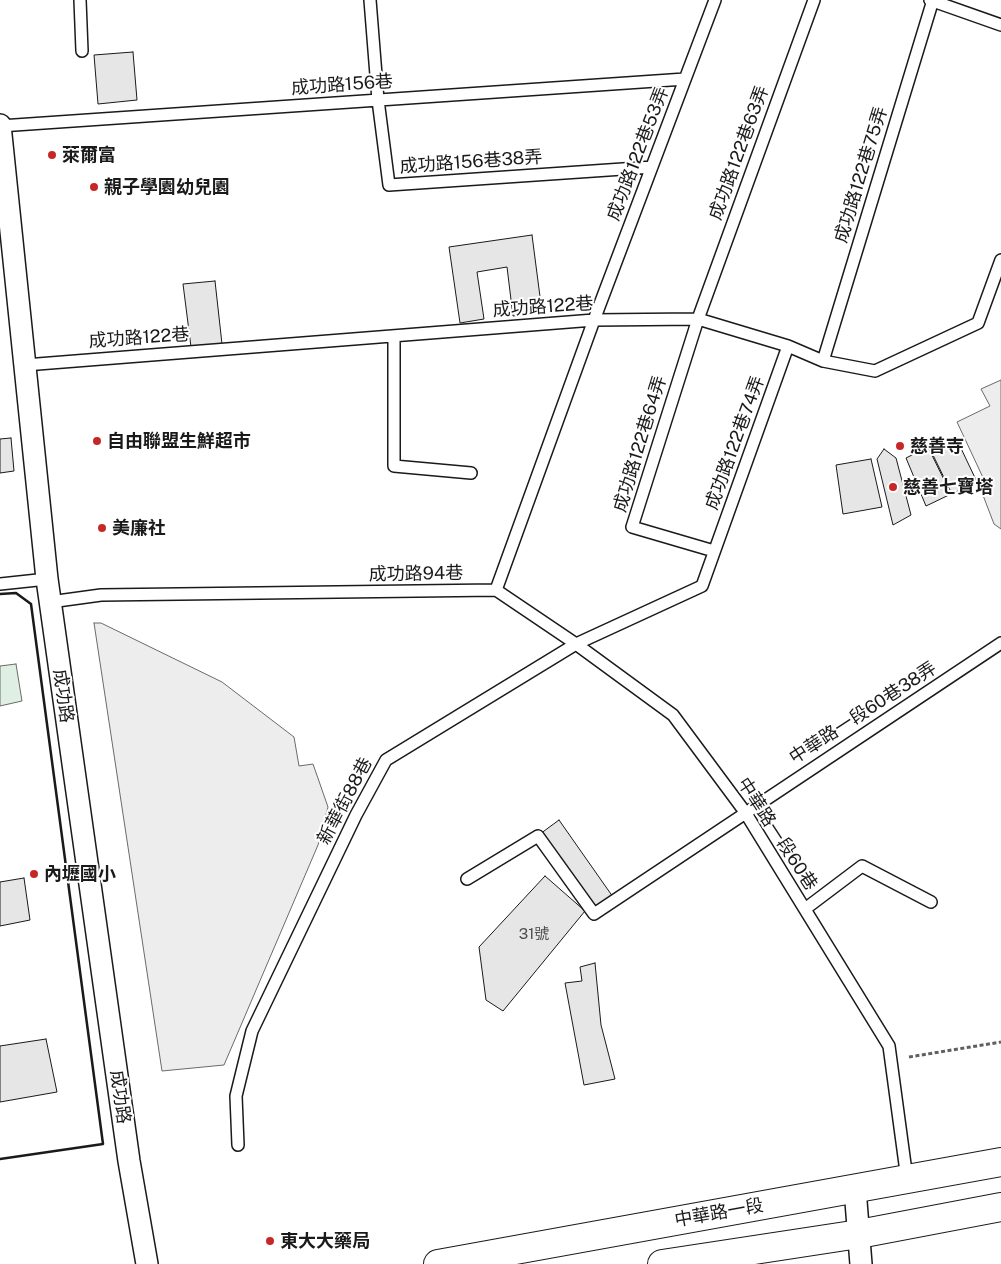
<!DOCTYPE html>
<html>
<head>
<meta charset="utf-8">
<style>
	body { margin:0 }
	canvas { display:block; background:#fff }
</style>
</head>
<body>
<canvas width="1001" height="1264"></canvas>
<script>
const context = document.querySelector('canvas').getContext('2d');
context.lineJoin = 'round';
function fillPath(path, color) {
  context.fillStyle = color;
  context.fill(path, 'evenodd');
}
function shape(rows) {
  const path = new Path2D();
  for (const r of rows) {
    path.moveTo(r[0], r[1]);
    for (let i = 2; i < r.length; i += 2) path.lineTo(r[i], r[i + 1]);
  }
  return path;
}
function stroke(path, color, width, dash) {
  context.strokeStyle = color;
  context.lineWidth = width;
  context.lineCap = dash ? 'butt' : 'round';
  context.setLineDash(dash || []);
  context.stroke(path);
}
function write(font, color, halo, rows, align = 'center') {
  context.font = font + ' "Public Sans","Noto Sans TC",sans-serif';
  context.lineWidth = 4;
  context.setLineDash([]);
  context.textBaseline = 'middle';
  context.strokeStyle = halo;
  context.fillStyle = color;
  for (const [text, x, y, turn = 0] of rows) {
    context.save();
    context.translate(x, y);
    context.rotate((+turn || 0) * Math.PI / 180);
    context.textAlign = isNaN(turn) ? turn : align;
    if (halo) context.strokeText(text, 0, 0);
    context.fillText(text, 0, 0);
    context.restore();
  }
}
const green = shape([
	[16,664,22,701,0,706,0,666,16,664]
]);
fillPath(green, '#e0efe3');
stroke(green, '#6a6a6a', 1);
const parking = shape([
	[1001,380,1001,529,994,524,981,490,981,487,986,484,957,422,990,406,981,389,1001,380],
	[94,623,101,623,222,682,294,737,299,766,313,764,328,807,318,845,224,1065,162,1071,94,623]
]);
fillPath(parking, '#ededed');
stroke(parking, '#6a6a6a', 1);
const building = shape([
	[133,52,137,100,98,104,94,55,133,52],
	[532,235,542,312,513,316,507,267,477,272,484,319,460,323,449,247,532,235],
	[215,281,222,344,191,347,183,284,215,281],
	[11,438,14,471,0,473,0,439,11,438],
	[958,442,977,482,952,494,933,455,958,442],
	[928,447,951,494,926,506,906,458,928,447],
	[884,449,896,458,911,515,893,525,877,459,884,449],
	[871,459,882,507,843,514,836,465,871,459],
	[559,820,613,897,594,909,540,834,559,820],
	[545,876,585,911,503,1011,486,1000,479,947,545,876],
	[24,878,30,920,0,926,0,882,24,878],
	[595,963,601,1025,615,1079,584,1085,565,983,582,981,580,967,595,963],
	[46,1039,57,1092,0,1102,0,1046,46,1039]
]);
fillPath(building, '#e6e6e6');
stroke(building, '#1a1a1a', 1);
const service = shape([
	[80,0,82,51],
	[370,0,378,100,389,185,652,167],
	[930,0,1001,25],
	[0,126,685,79],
	[394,336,394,466,471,473],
	[823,361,933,0],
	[25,365,594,320,698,319,788,346,823,361,875,371,978,323,1001,260],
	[714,551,632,527,698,319,814,0],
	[0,584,47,579],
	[496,590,576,644,673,715,745,812,889,1046,907,1179],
	[496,590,594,320,715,0],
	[50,602,101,595,496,590],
	[467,879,538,836,594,914,1001,643],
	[805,909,862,866,931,902],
	[238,1145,236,1096,252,1031,356,815,386,760,576,644,702,586,788,346]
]);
const minor = shape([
	[0,125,47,579,129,1161,147,1264],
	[855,1189,861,1264]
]);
const primary = shape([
	[438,1264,1001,1162],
	[662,1264,859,1234,1001,1207]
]);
stroke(service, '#1a1a1a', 14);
stroke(minor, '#1a1a1a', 24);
stroke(primary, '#1a1a1a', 30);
stroke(shape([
	[909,1057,1001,1042]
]), '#5f5f5f', 3, [4, 2.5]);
stroke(service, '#fff', 11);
stroke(minor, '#fff', 21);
stroke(primary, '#fff', 28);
stroke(shape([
	[0,594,16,593,31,604,103,1144,0,1159]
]), '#1a1a1a', 2.5);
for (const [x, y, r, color] of [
	[52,155,5,"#c62828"],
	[94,187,5,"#c62828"],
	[97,441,5,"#c62828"],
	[900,446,5,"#c62828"],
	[893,487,5,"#c62828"],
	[102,528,5,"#c62828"],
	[34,874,5,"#c62828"],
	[270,1241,5,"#c62828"]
]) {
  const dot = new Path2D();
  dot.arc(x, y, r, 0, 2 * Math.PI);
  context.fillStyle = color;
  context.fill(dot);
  stroke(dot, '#fff', 2);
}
write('15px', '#4d4d4d', null, [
	["31號",534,934]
]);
write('18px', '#1a1a1a', '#fff', [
	["成功路156巷",342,85,-4],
	["成功路122巷63弄",739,153,-70],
	["成功路122巷53弄",638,154,-69],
	["成功路156巷38弄",471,162,-4],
	["成功路122巷75弄",861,175,-73],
	["成功路122巷",543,307,-4],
	["成功路122巷",139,338,-4],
	["成功路122巷74弄",735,443,-70],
	["成功路122巷64弄",640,444,-73],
	["成功路94巷",416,574,-1],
	["成功路",63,696,82],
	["中華路一段60巷38弄",863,713,-33],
	["新華街88巷",345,801,-62],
	["中華路一段60巷",777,834,57],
	["成功路",120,1097,82],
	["中華路一段",719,1213,-10]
]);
write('bold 18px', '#1a1a1a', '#fff', [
	["萊爾富",62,155],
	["親子學園幼兒園",104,187],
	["自由聯盟生鮮超市",107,441],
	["慈善寺",910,446],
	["慈善七寶塔",903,487],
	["美廉社",112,528],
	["內壢國小",44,874],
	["東大大藥局",280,1241]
], 'left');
</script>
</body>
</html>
